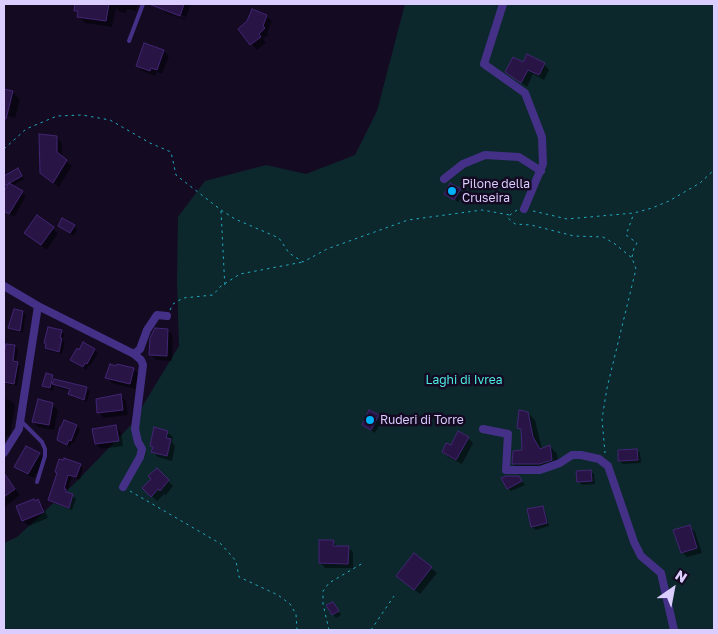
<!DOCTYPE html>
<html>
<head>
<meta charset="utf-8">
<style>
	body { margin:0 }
	#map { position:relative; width:718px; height:634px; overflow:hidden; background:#140b23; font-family:"Golos Text",sans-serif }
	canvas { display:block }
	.frame { position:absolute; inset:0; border:5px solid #dccdff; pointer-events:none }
	.north { position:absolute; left:648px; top:564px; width:50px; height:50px; -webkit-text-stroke:4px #140b23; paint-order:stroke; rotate:33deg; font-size:14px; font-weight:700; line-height:20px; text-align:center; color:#dccdff }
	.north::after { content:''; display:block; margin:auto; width:18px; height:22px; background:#dccdff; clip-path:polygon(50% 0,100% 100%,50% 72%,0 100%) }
</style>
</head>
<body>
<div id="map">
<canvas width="718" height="634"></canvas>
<div class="frame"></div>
<div class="north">N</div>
</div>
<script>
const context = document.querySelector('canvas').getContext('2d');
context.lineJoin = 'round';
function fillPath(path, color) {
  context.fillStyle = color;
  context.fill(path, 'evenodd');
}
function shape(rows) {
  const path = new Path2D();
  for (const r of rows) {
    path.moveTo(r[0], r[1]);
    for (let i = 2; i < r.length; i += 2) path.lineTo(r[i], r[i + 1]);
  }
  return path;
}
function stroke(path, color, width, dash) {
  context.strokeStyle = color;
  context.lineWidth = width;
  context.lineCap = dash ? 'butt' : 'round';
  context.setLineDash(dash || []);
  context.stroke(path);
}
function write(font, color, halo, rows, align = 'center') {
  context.font = font + ' "Golos Text",sans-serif';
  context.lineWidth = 5;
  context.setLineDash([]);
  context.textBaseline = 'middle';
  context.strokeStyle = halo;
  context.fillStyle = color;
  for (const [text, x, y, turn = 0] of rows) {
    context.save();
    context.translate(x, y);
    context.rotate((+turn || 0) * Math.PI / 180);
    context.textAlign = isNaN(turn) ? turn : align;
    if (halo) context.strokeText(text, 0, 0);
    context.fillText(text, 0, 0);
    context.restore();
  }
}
fillPath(shape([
	[405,4,714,4,714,630,4,630,4,543,17,537,75,483,131,425,179,346,177,281,178,217,205,181,266,165,306,174,355,155,377,111]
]), '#0d282d');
fillPath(shape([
	[77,4,100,5,138,4,136,11,127,9,126,13,120,12,116,8,112,27,85,23,75,10],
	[163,4,191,4,185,20,166,13,161,8],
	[166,9,186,17,185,19,166,12],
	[266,16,272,21,267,33,269,34,263,39,266,43,257,50,239,29],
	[164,51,169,56,162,74,157,72,155,76,142,71,137,66],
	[523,64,544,64,549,70,544,80,533,74,527,87,507,72],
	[4,90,13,92,20,100,15,118,4,115],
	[57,137,62,143,62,158,72,166,59,187,47,178],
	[18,170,24,179,12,186,26,196,14,217,4,211,4,194,8,186,4,177],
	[460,190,463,193,458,202,445,194],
	[37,216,58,233,47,250,25,233],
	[59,226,74,226,77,230,74,236],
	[23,312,26,315,23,333,13,331,10,328],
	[168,330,173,336,172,361,156,360,151,355],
	[61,331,64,334,63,341,65,343,62,354,49,351,46,348],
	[7,345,15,346,18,350,16,363,20,366,17,386,4,384,4,361],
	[94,350,98,353,90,366,89,365,86,370,72,360],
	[133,369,138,374,135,389,112,383,107,378],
	[52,376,56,380,86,388,90,391,87,402,73,397,70,394,70,391,57,387,55,384,53,391,47,389,43,385],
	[120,395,126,401,128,415,104,418,99,413,97,400],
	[4,399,10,400,15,405,10,436,6,436,4,447],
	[52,404,58,410,54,430,38,427,33,422,35,409],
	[370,412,382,420,375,433,363,425],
	[528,413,535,420,542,449,550,446,557,454,559,467,520,471,513,464,523,452,523,432,518,427],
	[65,422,77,426,80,430,74,443,72,443,70,447,58,440],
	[116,427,121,432,123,446,101,449,96,444],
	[167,432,173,437,172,442,175,446,172,461,158,457,153,452,154,448,151,446],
	[468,438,473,443,462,464,448,457,443,452],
	[27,448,39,454,45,459,34,478,21,472,16,467],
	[637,450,640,453,641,463,623,464,619,461],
	[80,465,83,468,80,480,72,477,67,492,76,499,72,510,53,503,49,500,58,474,56,472],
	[157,470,173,486,166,495,164,494,157,501,144,488,153,479],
	[591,471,594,474,595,484,582,485,578,481],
	[519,477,525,485,511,491,508,488],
	[7,479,20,495,5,507,4,505,4,481],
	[38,501,43,506,48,518,29,526,23,521,18,507],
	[542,507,545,511,549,526,536,530,532,527],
	[689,526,695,532,702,553,687,557,682,552],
	[333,542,338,547,348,547,353,552,353,568,325,568,320,562],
	[415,555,437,573,420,594,403,581],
	[333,603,341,615,336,618,333,614]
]), '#0007');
const building = shape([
	[75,4,109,4,106,21,77,17,78,11,74,11,75,4],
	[149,4,184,4,180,16,149,4],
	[252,9,267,15,263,26,265,28,259,34,261,37,250,45,238,29,247,21,252,9],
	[144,43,164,50,157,70,151,68,150,71,136,66,144,43],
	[527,54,545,63,539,75,528,70,521,83,505,72,513,57,523,62,527,54],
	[4,89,13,91,6,119,4,119,4,89],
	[39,134,57,136,57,152,67,160,53,183,40,173,39,134],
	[18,168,22,176,4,186,4,176,18,168],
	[9,183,23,191,9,214,4,211,4,191,9,183],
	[450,183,461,189,454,200,444,194,450,183],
	[37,215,54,227,41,245,24,233,37,215],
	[62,218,75,225,70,233,58,226,62,218],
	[14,309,23,311,20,331,8,328,14,309],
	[48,327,62,330,60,338,62,338,59,352,45,348,46,344,44,343,48,327],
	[155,328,168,329,167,356,149,355,150,338,155,328],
	[83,342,95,349,87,364,85,363,83,367,70,360,77,348,79,350,83,342],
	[6,344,15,345,13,361,18,362,14,384,4,382,4,354,6,344],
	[110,364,116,366,117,364,134,368,130,384,105,378,110,364],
	[46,373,53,375,50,388,42,386,46,373],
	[54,379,87,387,84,400,68,394,70,389,52,384,54,379],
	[121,394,123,410,97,413,96,399,121,394],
	[38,399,53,403,49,425,32,422,38,399],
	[369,410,379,415,371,430,362,425,369,410],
	[519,410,528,412,533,437,540,449,550,445,552,460,539,464,512,464,513,451,522,450,521,429,517,428,519,410],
	[64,420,77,425,71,441,69,440,67,445,57,440,60,427,61,427,64,420],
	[116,425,119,441,95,444,92,429,116,425],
	[154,427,168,431,166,438,171,439,167,456,151,452,153,447,150,446,154,427],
	[458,431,469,437,456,460,442,452,446,443,451,445,458,431],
	[26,446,40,453,28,474,14,467,26,446],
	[637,449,638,460,618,461,618,450,637,449],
	[64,458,81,464,76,477,68,475,64,489,66,489,66,492,73,494,69,508,48,500,57,473,55,472,59,459,64,460,64,458],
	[157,468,169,480,160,491,158,489,151,497,142,488,151,479,148,476,157,468],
	[591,470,592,481,577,482,576,471,591,470],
	[4,473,15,489,4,497,4,473],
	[506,476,519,476,522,481,507,489,501,478,506,476],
	[34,499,35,501,38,499,44,512,22,521,16,506,34,499],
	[543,506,547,523,531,527,527,509,543,506],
	[690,525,697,548,681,553,673,530,690,525],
	[319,540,334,540,333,546,349,546,348,564,319,563,319,540],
	[414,553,432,567,414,590,396,576,414,553],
	[333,602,339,611,332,615,326,605,333,602]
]);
fillPath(building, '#281546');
stroke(building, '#432574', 1);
stroke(shape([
	[4,149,26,129,57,116,82,115,110,120,150,143,171,152,176,175,221,210,235,219,279,238,289,253,303,262,327,249,408,220,482,210,510,215],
	[517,210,510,215,508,218,515,224,531,225,574,236,603,237,615,244,632,258,636,269,607,388,602,419,605,453],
	[221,211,225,289],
	[533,211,567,219,634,213,652,208,669,201,700,183,714,170],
	[632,257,634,248,637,243,626,235,634,213],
	[170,310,173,304,183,298,213,295,221,286,240,274,303,262],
	[130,491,221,544,236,561,239,577,278,595,290,604,296,614,297,630],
	[329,630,323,604,323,591,329,583,363,563],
	[371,630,394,596]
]), '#21abbf', 1, [2.5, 4]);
stroke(shape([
	[129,41,143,4],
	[20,420,42,442,45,449,45,456,37,482]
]), '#443187', 4);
stroke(shape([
	[503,4,484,64,525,93,542,137,543,164,524,209],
	[444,179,463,164,485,155,519,157,541,171],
	[4,286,38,306,134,354,141,360,143,365,135,429,138,442,142,449,140,457,123,487],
	[134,354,140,349,147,330,157,315,167,316],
	[483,429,508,434,506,470,540,470,560,463,572,455,581,455,599,459,608,466,634,542,641,556,661,573,674,630],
	[4,453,19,429,38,306]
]), '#443187', 8);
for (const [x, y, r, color] of [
	[452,191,5,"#00b1f8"],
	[370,420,5,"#00b1f8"]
]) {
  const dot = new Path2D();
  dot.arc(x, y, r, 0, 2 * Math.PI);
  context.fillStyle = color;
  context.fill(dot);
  stroke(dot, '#140b23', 2);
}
write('12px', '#dccdff', '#140b23', [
	["Pilone della",462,184],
	["Cruseira",462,198],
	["Ruderi di Torre",380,420]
], 'left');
write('12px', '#4cebe1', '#140b23', [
	["Laghi di Ivrea",464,380]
]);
</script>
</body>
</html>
